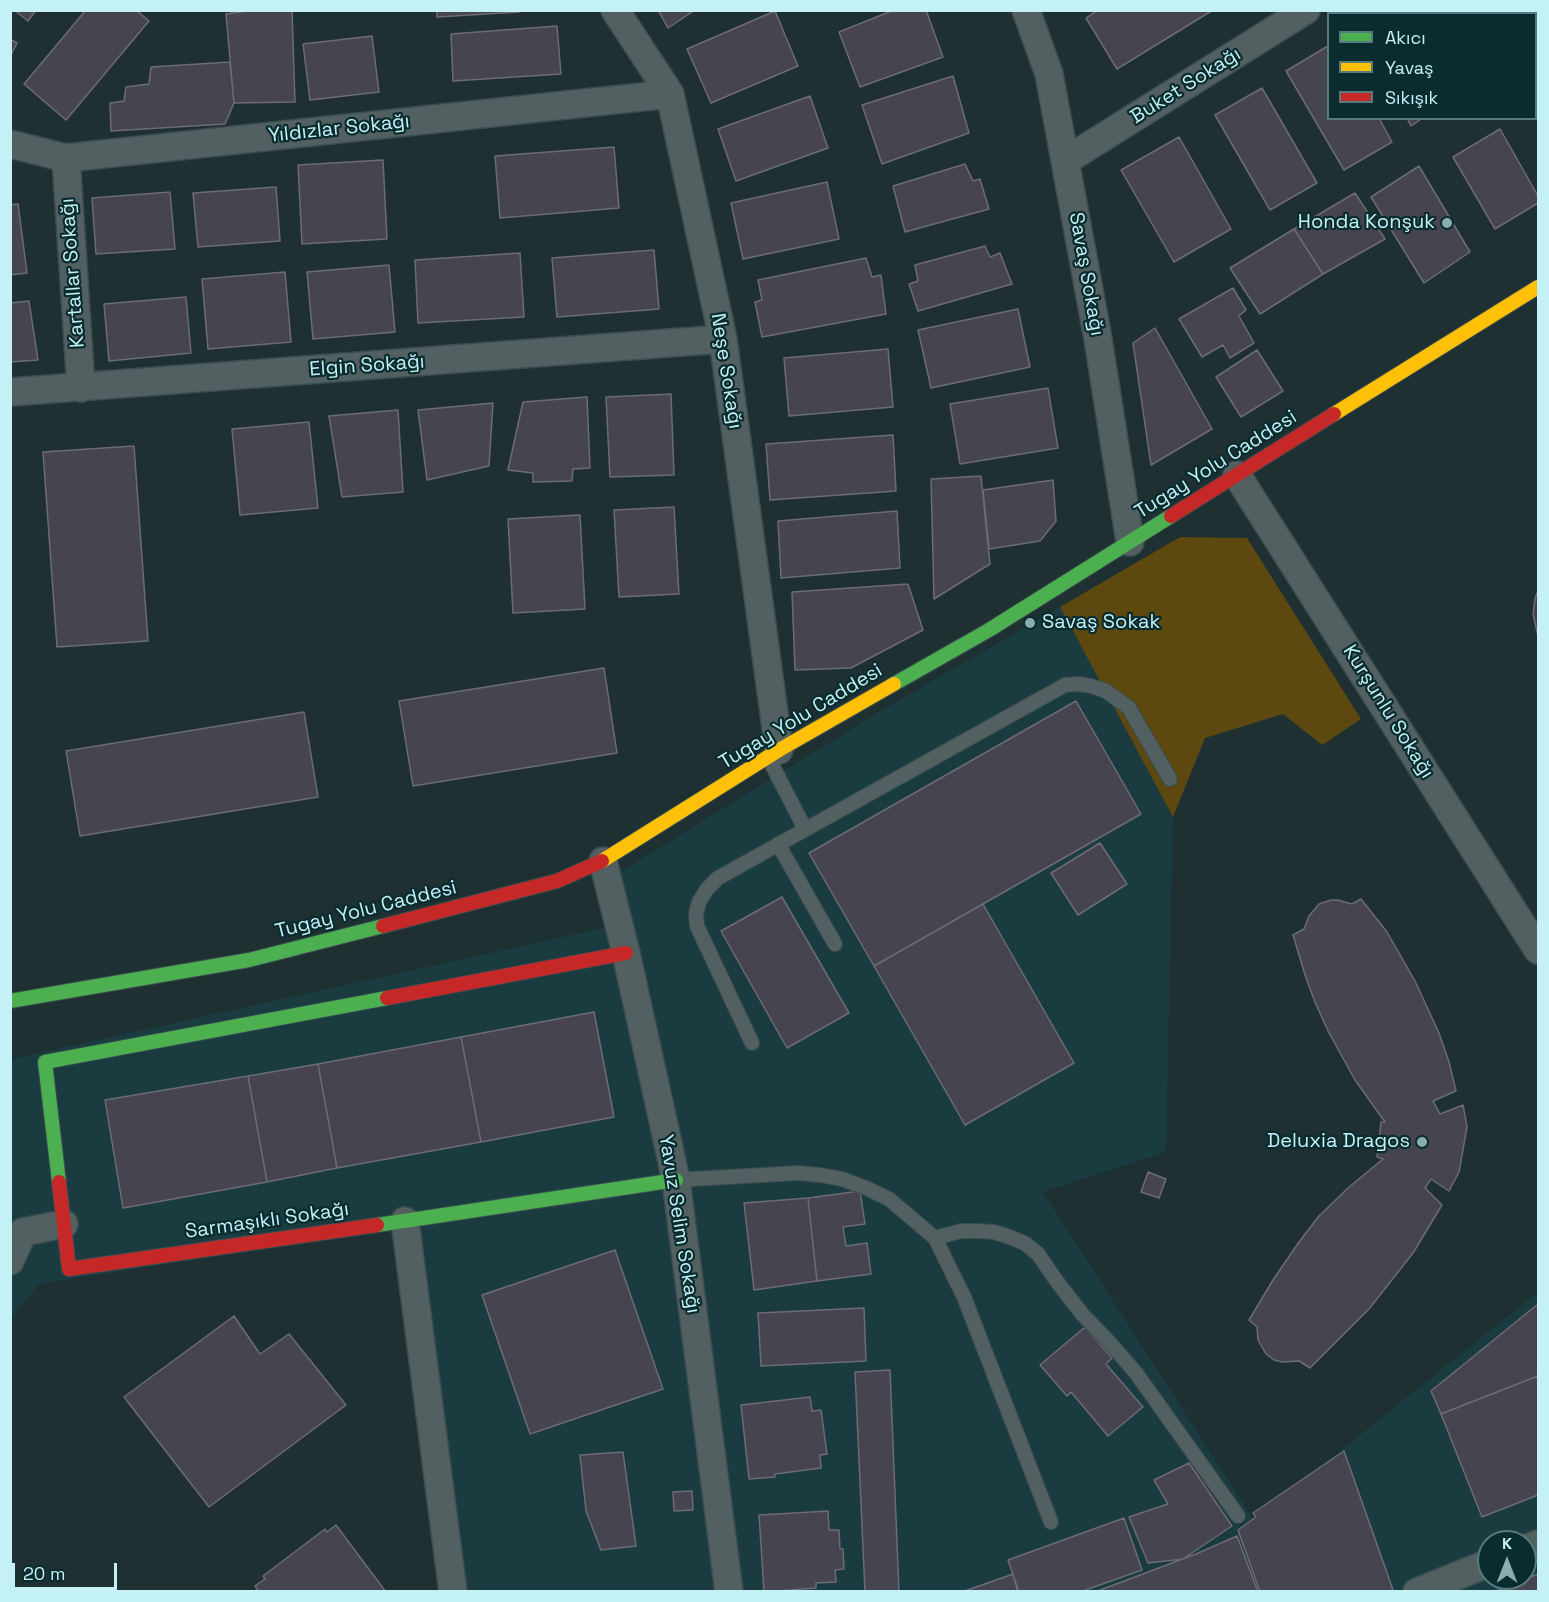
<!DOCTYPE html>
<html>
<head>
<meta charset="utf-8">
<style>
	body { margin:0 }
	#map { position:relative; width:1549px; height:1602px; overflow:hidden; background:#1e3031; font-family:"Space Grotesk",sans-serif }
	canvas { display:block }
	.frame { position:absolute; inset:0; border:12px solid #c3f1f6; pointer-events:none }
	.legend { position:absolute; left:1327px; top:12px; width:210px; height:108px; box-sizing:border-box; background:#0b2c2f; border:2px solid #557b7f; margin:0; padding:8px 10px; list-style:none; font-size:18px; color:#c3f1f6 }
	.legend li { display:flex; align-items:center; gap:12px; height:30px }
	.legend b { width:30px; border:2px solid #557b7f }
	.north { position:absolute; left:1477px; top:1530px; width:60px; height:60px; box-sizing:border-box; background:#0b2c2f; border:2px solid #557b7f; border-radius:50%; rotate:0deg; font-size:16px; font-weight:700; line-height:24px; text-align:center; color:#c3f1f6 }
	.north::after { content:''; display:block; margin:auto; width:21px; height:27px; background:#89adb1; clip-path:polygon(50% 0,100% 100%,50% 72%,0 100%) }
	.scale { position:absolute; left:12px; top:1563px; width:105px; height:27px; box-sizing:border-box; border:3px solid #c3f1f6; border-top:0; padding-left:8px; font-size:18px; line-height:21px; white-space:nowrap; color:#c3f1f6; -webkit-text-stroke:4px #0b2c2f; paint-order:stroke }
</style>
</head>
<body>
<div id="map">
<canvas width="1549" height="1602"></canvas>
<div class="frame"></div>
<ul class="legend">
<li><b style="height:8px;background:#4caf50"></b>Akıcı</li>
<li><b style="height:8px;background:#ffc107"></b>Yavaş</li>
<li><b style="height:8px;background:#c62828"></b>Sıkışık</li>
</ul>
<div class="north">K</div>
<div class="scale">20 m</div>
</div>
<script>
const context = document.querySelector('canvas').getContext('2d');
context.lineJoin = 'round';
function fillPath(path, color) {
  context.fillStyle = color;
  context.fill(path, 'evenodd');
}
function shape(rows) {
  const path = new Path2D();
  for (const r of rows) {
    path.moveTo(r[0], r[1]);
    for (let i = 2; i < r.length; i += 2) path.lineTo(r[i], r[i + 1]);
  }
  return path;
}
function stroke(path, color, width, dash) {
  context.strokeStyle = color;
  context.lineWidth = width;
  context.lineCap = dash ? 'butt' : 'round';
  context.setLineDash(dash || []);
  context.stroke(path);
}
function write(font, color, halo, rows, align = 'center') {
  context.font = font + ' "Space Grotesk",sans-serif';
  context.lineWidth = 4.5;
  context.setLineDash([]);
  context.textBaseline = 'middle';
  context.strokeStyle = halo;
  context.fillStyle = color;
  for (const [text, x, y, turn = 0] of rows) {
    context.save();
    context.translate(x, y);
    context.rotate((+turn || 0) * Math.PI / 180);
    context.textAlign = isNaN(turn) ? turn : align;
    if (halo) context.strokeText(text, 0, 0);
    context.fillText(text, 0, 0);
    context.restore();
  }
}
fillPath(shape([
	[1060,607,1173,817,1166,1152,1043,1192,1254,1520,1538,1292,1538,1591,457,1591,411,1226,39,1284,11,1318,11,1059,617,925,612,877,881,711],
	[1489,1542,1525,1542,1525,1578,1489,1578]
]), '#1a3b40');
fillPath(shape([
	[1180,537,1247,538,1361,719,1322,745,1283,714,1205,738,1173,817,1060,607]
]), '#5d490f');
const building = shape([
	[14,10,36,10,28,21,14,10],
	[86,10,136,10,149,21,66,120,24,84,86,10],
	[255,10,292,10,295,102,234,103,226,14,255,10],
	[437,10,519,10,519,12,437,17,437,10],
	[658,10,695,10,668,28,658,10],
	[894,10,926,10,943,57,860,87,839,32,894,10],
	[1098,10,1213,10,1117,69,1086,18,1098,10],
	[1385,10,1403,10,1405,14,1380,14,1385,10],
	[1482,10,1538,10,1538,106,1536,101,1536,14,1484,14,1482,10],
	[775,11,798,66,711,103,687,49,775,11],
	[557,26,561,74,453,81,451,34,557,26],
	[372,36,379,92,310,100,303,44,372,36],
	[10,39,17,43,10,57,10,39],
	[1328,46,1328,118,1379,118,1392,142,1344,170,1286,71,1328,46],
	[230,62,234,103,225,124,111,131,110,103,124,101,126,87,149,84,151,67,230,62],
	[953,76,969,133,882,164,862,105,953,76],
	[1262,88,1317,183,1270,210,1215,115,1262,88],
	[810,96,828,148,736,181,718,129,810,96],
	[1407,118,1423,118,1411,126,1407,118],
	[1500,129,1538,196,1538,203,1495,229,1453,157,1500,129],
	[1179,137,1231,229,1174,262,1121,170,1179,137],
	[614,147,619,208,500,218,495,156,614,147],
	[383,160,387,239,302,244,298,165,383,160],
	[965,164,973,181,980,179,989,209,905,232,893,186,965,164],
	[1419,166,1470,252,1424,283,1371,197,1419,166],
	[827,182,839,239,743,259,731,203,827,182],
	[276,187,280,241,198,247,193,193,276,187],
	[170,192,175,249,96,254,92,198,170,192],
	[1355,193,1385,239,1323,274,1294,229,1355,193],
	[18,204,27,273,10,275,10,205,18,204],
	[1294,229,1323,274,1260,314,1230,268,1294,229],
	[985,246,990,257,1000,253,1012,284,918,311,909,284,918,281,915,265,985,246],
	[654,250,659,309,557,317,552,258,654,250],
	[520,253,524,317,418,323,415,260,520,253],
	[866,258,872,277,881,275,886,314,762,337,755,302,762,300,758,280,866,258],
	[389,265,395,332,313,339,307,272,389,265],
	[285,272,291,342,208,349,202,279,285,272],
	[1233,288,1246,310,1239,316,1254,343,1230,358,1223,345,1202,357,1179,319,1233,288],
	[186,297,191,353,109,361,104,304,186,297],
	[29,301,38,360,10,362,10,303,29,301],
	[1018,309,1030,367,931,388,918,330,1018,309],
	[1155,328,1212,429,1151,465,1133,343,1155,328],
	[888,349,893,407,789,416,784,358,888,349],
	[1257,350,1283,391,1241,417,1216,377,1257,350],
	[1048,388,1058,448,960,464,950,404,1048,388],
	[671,394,674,475,610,477,606,397,671,394],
	[587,397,590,468,573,469,572,481,533,482,533,473,508,470,523,402,587,397],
	[493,403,489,466,427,480,418,410,493,403],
	[398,410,403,492,342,497,329,416,398,410],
	[309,422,318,508,240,515,232,429,309,422],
	[893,435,896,491,770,500,766,444,893,435],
	[134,446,148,641,57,647,43,452,134,446],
	[981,476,990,564,934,599,931,479,981,476],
	[1053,480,1056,521,1040,541,989,549,983,490,1053,480],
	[674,507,679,594,619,597,614,510,674,507],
	[897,511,900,568,781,578,778,521,897,511],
	[580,515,585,609,513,613,508,519,580,515],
	[908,584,923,630,851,668,795,670,792,592,908,584],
	[1538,591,1538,636,1533,614,1535,598,1538,591],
	[604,668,617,753,413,786,399,701,604,668],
	[1076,701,1141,814,874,966,809,853,1076,701],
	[304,712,318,797,80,836,66,751,304,712],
	[1100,843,1127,884,1078,915,1051,873,1100,843],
	[782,897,849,1013,787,1048,721,931,782,897],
	[1361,899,1387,932,1415,981,1439,1033,1449,1062,1456,1091,1433,1101,1440,1114,1463,1105,1467,1127,1459,1172,1449,1191,1431,1179,1425,1188,1442,1205,1413,1253,1369,1309,1310,1368,1299,1361,1283,1362,1274,1360,1266,1354,1258,1340,1257,1327,1249,1320,1273,1280,1299,1242,1319,1216,1348,1188,1383,1159,1377,1157,1381,1122,1385,1122,1355,1080,1328,1031,1315,1002,1306,978,1293,935,1304,929,1309,916,1319,904,1331,900,1338,900,1352,904,1361,899],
	[983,904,1074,1063,965,1125,874,966,983,904],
	[594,1012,614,1117,481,1142,461,1037,594,1012],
	[461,1037,481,1142,337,1168,318,1064,461,1037],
	[318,1064,337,1168,267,1182,248,1076,318,1064],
	[248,1076,267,1182,123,1208,105,1100,248,1076],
	[1148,1172,1166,1179,1159,1198,1141,1192,1148,1172],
	[860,1191,865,1224,843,1227,846,1246,867,1243,871,1274,817,1281,808,1198,860,1191],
	[808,1198,817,1281,754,1290,744,1203,808,1198],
	[615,1250,663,1389,530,1434,482,1295,615,1250],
	[1538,1304,1538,1376,1441,1414,1431,1391,1538,1304],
	[864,1308,866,1361,761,1366,758,1313,864,1308],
	[234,1316,260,1354,289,1334,346,1405,209,1507,124,1397,234,1316],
	[1085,1327,1112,1358,1106,1364,1143,1407,1108,1436,1071,1392,1067,1396,1040,1365,1085,1327],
	[890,1370,899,1592,865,1592,855,1372,890,1370],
	[1538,1376,1538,1495,1482,1517,1441,1414,1538,1376],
	[810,1397,812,1411,821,1410,827,1454,820,1455,821,1468,775,1474,775,1477,749,1479,741,1405,810,1397],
	[1344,1451,1393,1590,1390,1592,1260,1592,1238,1530,1256,1517,1253,1513,1344,1451],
	[623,1452,636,1546,601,1550,586,1511,580,1455,623,1452],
	[1189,1463,1232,1526,1183,1559,1148,1563,1129,1517,1168,1504,1154,1480,1189,1463],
	[692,1491,693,1510,674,1511,673,1492,692,1491],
	[828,1511,829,1530,839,1530,840,1549,843,1549,844,1569,835,1570,836,1582,816,1583,816,1588,764,1592,759,1515,828,1511],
	[1124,1518,1142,1570,1080,1592,1019,1592,1008,1560,1124,1518],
	[336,1525,386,1592,259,1592,255,1586,265,1579,263,1576,325,1529,327,1532,336,1525],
	[1237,1536,1258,1592,1095,1592,1196,1554,1237,1536],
	[1013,1574,1018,1592,962,1592,1013,1574],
	[1538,1574,1538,1592,1493,1592,1538,1574]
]);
fillPath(building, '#46454f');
stroke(building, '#6d6b76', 1.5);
const lane = shape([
	[768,757,805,829],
	[778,844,835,944],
	[752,1043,697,926,696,914,699,902,707,889,718,878,1065,685,1079,684,1091,686,1106,691,1129,708,1170,779],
	[676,1180,798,1173,820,1175,842,1179,866,1188,889,1199,935,1238,964,1297,1051,1522],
	[935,1238,961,1231,977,1231,994,1232,1010,1237,1026,1244,1038,1254,1058,1283,1083,1315,1111,1344,1136,1373,1238,1516]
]);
const street = shape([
	[615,10,670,94,723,339,779,750],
	[1026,10,1049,74,1098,339,1130,542],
	[10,144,66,158,670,94],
	[66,158,81,388],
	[1065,161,1306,10],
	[10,392,723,339],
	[1237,475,1538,950],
	[603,861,626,953,676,1180,729,1592],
	[405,1221,453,1592],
	[10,1261,23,1232,64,1224],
	[1525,1549,1538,1544],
	[1417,1592,1489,1563]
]);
const fast = shape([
	[894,684,989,630,1171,516],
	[10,1001,249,960,383,926],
	[59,1182,45,1062,387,998],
	[377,1225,676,1180]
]);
const slow = shape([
	[1334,414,1538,287],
	[602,861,779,750,894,684]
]);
const jam = shape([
	[1171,516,1334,414],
	[383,926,557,881,602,861],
	[387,998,626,953],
	[59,1182,69,1269,377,1225]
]);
stroke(lane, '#3a4d4f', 16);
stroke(street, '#3a4d4f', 30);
stroke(fast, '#3a4d4f', 16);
stroke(slow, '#3a4d4f', 16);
stroke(jam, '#3a4d4f', 16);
stroke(lane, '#536061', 14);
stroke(street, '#536061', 27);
stroke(fast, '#4caf50', 14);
stroke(slow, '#ffc107', 14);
stroke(jam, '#c62828', 14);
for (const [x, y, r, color] of [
	[1447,223,6,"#89adb1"],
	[1030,623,6,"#89adb1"],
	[1422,1142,6,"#89adb1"]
]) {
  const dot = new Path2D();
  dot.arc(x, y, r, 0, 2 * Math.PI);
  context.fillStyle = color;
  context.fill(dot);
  stroke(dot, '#0b2c2f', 2);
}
write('20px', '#c3f1f6', '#0b2c2f', [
	["Buket Sokağı",1186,86,-32],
	["Yıldızlar Sokağı",339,129,-6],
	["Kartallar Sokağı",73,273,-94],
	["Savaş Sokağı",1086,274,80],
	["Elgin Sokağı",367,366,-4],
	["Neşe Sokağı",726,371,81],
	["Tugay Yolu Caddesi",1216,465,-32],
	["Kurşunlu Sokağı",1388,712,58],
	["Tugay Yolu Caddesi",801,717,-31],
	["Tugay Yolu Caddesi",366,910,-14],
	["Sarmaşıklı Sokağı",267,1221,-8],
	["Yavuz Selim Sokağı",679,1224,81]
]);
write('20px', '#c3f1f6', '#0b2c2f', [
	["Honda Konşuk",1435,223],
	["Savaş Sokak",1042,623,"left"],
	["Deluxia Dragos",1410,1142]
], 'right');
</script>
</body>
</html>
